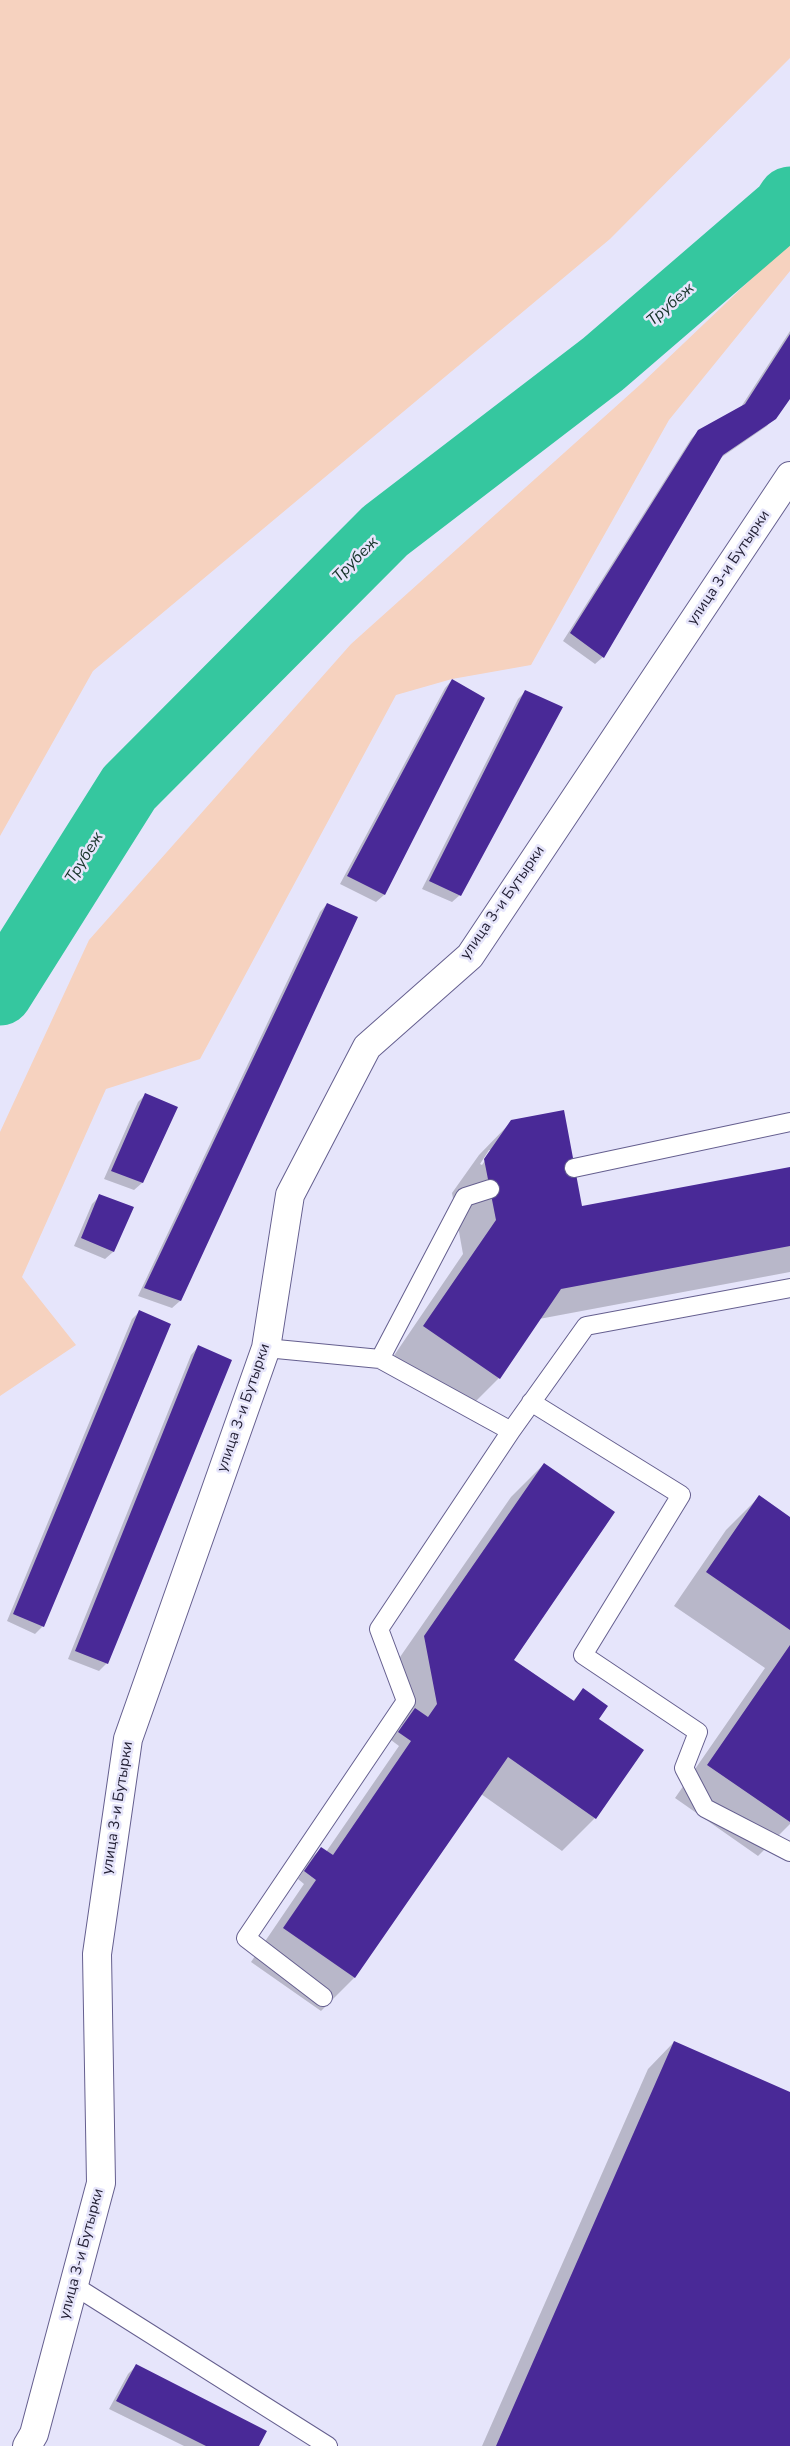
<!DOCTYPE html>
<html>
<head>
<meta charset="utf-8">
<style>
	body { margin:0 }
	canvas { display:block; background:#e6e5fb }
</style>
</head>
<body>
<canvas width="790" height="2446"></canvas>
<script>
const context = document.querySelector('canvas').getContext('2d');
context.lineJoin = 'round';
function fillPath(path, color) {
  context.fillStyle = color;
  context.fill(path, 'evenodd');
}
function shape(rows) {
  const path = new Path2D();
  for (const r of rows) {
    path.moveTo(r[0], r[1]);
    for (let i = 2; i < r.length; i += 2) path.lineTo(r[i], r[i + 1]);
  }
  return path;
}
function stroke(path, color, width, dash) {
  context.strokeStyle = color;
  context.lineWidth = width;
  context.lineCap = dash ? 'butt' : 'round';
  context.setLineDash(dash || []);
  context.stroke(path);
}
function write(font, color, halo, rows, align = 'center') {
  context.font = font + ' "Nunito Sans",sans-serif';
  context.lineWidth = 5;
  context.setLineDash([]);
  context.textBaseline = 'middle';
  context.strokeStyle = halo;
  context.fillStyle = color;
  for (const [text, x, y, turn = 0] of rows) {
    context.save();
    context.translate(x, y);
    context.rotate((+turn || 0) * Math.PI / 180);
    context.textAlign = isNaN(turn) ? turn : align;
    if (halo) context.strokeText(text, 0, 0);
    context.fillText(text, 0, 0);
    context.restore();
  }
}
fillPath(shape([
	[0,0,790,0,790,58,610,239,93,671,0,836],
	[790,242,790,271,669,420,531,665,452,679,396,695,200,1059,106,1089,22,1277,76,1345,0,1396,0,1132,89,940,351,644,642,383]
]), '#f6d2bf');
fillPath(shape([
	[790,331,790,397,767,426,719,459,603,657,595,664,563,641,691,439,699,431,741,407],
	[452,680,484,698,384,895,376,902,340,884,445,688],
	[526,691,460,895,452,902,422,889,518,699],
	[327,904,357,918,180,1301,172,1308,138,1296,320,912],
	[146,1094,142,1183,134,1190,104,1179,138,1102],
	[512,1121,581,1207,790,1168,790,1272,539,1319,499,1378,466,1411,391,1360,463,1254,452,1193,479,1155],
	[489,1150,492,1150,482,1165,480,1164],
	[100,1196,113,1252,105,1259,74,1246,92,1204],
	[139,1312,43,1626,35,1634,7,1621,132,1319],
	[198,1347,107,1663,99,1671,68,1659,191,1355],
	[544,1464,513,1661,572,1702,583,1690,598,1718,595,1818,562,1851,481,1794,354,1978,321,2011,251,1962,304,1884,298,1879,313,1856,321,1849,326,1852,399,1746,391,1740,402,1725,391,1670,511,1497],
	[759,1497,790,1518,790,1824,758,1856,675,1798,765,1668,674,1606,726,1530],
	[674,2042,790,2093,790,2446,482,2446,648,2069],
	[136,2366,257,2446,184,2446,109,2409,128,2374]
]), '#0003');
stroke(shape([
	[0,993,129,788,385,531,603,364,784,208,790,199]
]), '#35c79f', 65);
fillPath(shape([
	[790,334,790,399,776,419,723,455,604,658,570,633,698,430,745,404],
	[452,679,485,698,385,895,347,876],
	[525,690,563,707,461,896,429,881],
	[327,903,358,917,181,1301,144,1288],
	[145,1093,178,1107,143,1183,111,1171],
	[564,1110,582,1206,790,1167,790,1246,561,1289,500,1379,423,1326,496,1220,484,1159,511,1120],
	[99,1194,134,1207,114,1252,81,1238],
	[139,1310,171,1324,44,1627,13,1614],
	[198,1345,232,1360,108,1664,75,1651],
	[544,1463,615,1512,514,1660,574,1701,583,1688,608,1706,599,1719,644,1750,596,1819,508,1757,355,1978,283,1928,316,1880,304,1871,321,1847,333,1855,411,1741,398,1732,415,1708,428,1717,437,1704,424,1636],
	[759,1495,790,1517,790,1630,706,1572],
	[790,1645,790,1822,707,1765],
	[674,2041,790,2092,790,2446,496,2446],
	[136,2364,267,2431,259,2446,206,2446,116,2401]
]), '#492997');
const service = shape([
	[574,1168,790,1122],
	[266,1348,380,1359,511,1431,586,1326,790,1288],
	[380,1359,465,1197,490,1189],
	[531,1402,681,1495,583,1655,698,1732,684,1768,705,1808,790,1852],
	[323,1997,246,1938,406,1701,379,1629,511,1431],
	[73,2285,328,2446]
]);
const minor = shape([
	[27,2446,34,2434,101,2183,97,1954,128,1739,266,1348,290,1195,367,1047,470,956,790,476]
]);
stroke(service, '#655f8f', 20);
stroke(minor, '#655f8f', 30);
stroke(service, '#fff', 18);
stroke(minor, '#fff', 28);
write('15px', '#252237', '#e6e5fb', [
	["улица 3-и Бутырки",729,568,-56],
	["улица 3-и Бутырки",503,903,-55],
	["улица 3-и Бутырки",244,1408,-71],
	["улица 3-и Бутырки",118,1808,-81],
	["улица 3-и Бутырки",82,2254,-75]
]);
write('italic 16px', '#153228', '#e6e5fb', [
	["Трубеж",671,305,-41],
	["Трубеж",356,560,-45],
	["Трубеж",85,858,-58]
]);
</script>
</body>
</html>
